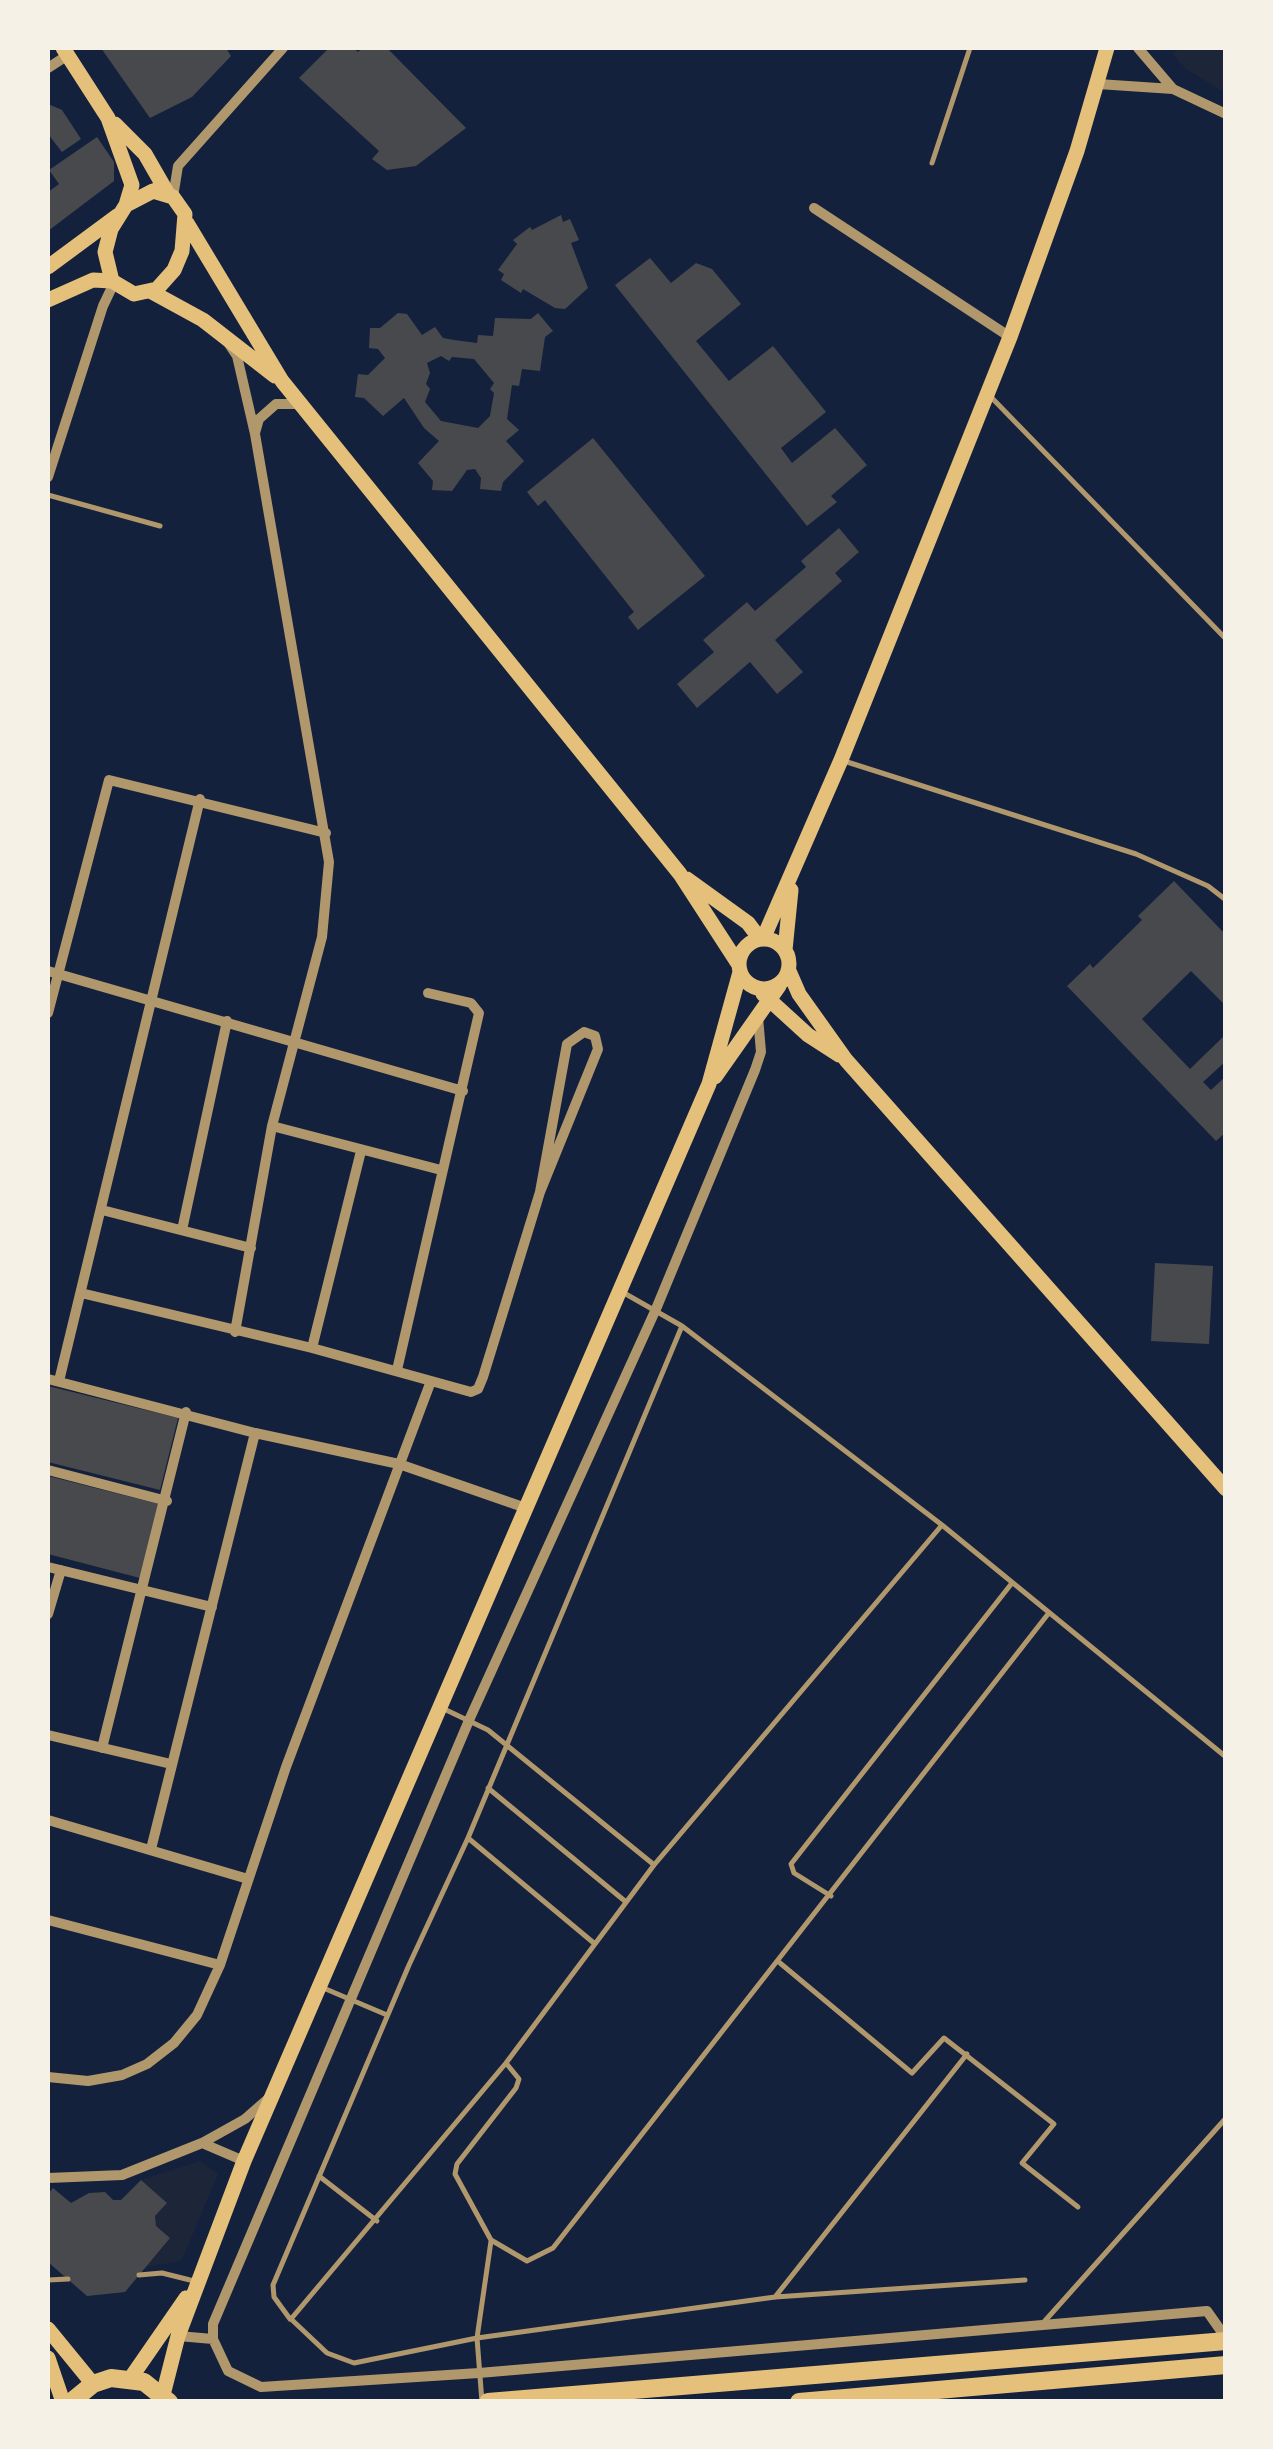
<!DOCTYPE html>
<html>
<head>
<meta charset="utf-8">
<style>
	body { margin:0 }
	#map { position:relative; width:1273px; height:2449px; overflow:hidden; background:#14213d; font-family:"PT Sans Narrow",sans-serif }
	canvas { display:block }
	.frame { position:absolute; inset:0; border:50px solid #f6f1e7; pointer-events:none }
</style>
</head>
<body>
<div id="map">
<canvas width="1273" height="2449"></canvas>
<div class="frame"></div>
</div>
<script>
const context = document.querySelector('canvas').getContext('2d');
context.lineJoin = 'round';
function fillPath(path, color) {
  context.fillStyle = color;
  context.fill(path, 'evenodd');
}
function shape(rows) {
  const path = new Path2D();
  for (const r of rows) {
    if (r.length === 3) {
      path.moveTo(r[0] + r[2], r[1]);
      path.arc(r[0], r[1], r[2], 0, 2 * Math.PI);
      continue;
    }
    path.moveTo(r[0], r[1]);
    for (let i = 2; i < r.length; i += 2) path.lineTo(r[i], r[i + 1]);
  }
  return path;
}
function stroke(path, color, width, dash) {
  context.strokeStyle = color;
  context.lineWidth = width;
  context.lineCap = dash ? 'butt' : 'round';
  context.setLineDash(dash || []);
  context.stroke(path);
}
fillPath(shape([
	[1181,48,1225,50,1225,93,1185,68,1172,53],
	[200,2161,218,2174,184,2255,180,2261,145,2267,170,2238,156,2226,155,2216,166,2203,141,2180]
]), '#1d2539');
fillPath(shape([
	[101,48,226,48,231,56,192,97,150,118],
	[329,48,353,48,358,52,362,48,387,48,466,128,416,166,387,170,372,159,379,151,299,78],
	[48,104,62,110,81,139,62,152,48,134],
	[97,137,114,162,114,181,48,231,48,192,59,184,49,170],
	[561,215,563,222,570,219,579,240,571,243,588,288,565,309,555,308,523,289,521,293,501,280,504,274,498,270,517,244,513,240,530,227,532,230],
	[650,258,671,283,696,263,712,269,741,304,696,341,729,381,773,346,826,412,781,448,792,463,835,428,867,465,831,496,837,502,807,526,615,285],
	[398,313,407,314,422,335,435,327,443,338,454,340,477,343,478,335,493,336,495,318,531,319,538,313,553,331,545,337,540,371,522,369,519,386,512,385,507,419,519,430,506,441,524,461,503,482,501,491,480,489,481,478,475,469,467,470,452,491,432,490,433,481,418,463,439,441,424,428,404,398,383,416,364,398,355,397,358,374,368,375,385,358,378,349,369,348,370,328,380,328],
	[441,356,449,361,452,357,474,359,494,383,490,389,494,393,490,416,478,428,441,421,425,402,430,389,426,384,430,373,427,363],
	[593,438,705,576,638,630,628,617,634,612,545,500,538,506,527,492],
	[839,528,859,552,835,573,842,581,775,640,803,672,777,694,750,662,697,708,677,684,714,652,703,640,747,602,755,611,806,567,801,561],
	[1174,881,1226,935,1226,1006,1191,971,1142,1019,1190,1069,1226,1034,1226,1061,1203,1082,1211,1090,1226,1076,1226,1132,1216,1141,1067,986,1090,964,1093,968,1142,920,1138,916],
	[1155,1263,1213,1266,1209,1344,1151,1341],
	[48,1386,178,1418,160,1490,48,1462],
	[48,1476,159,1504,140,1578,48,1554],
	[141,2180,167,2203,155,2216,156,2226,170,2238,125,2292,87,2296,48,2262,48,2194,53,2188,71,2203,89,2193,105,2192,113,2200,121,2200]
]), '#48494c');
stroke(shape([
	[932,163,970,48],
	[989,395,1226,639],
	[48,495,160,526],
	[844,761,1136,854,1208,886,1226,900],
	[624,1293,682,1326,942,1525,1226,1757],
	[942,1525,654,1865,506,2063,291,2319,327,2353,354,2363,477,2338,775,2297,1025,2280],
	[442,1708,488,1730,653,1864],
	[488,1788,626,1902],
	[831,1896,794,1873,791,1864,1012,1583],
	[595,1944,468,1838,682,1326],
	[780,1963,912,2073,944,2038,1054,2124,1022,2163,1078,2207],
	[321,1987,387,2015],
	[506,2063,519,2079,516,2088,457,2164,455,2174,491,2240,527,2261,553,2248,1048,1614],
	[319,2176,377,2221],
	[139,2275,162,2273,194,2281],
	[48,2280,68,2279],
	[775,2297,967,2054],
	[290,2319,274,2297,273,2285,409,1965,468,1838],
	[1043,2323,1226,2118],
	[482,2402,477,2338,491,2241]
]), '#b1986c', 5);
stroke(shape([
	[48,68,68,55],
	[1098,84,1173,89,1138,48],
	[1173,89,1226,114],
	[173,197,178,166,283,48],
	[814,208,1010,337],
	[229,344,237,356,255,434,329,862,322,937,272,1126,235,1332],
	[255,433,259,419,276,404,301,404],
	[48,477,103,306,114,283],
	[48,971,463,1091],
	[48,1013,109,780,326,833],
	[758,1017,761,1052,755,1070,656,1309,470,1718,213,2324,213,2339,228,2371,261,2387,479,2373,1207,2311,1226,2338],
	[272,1126,441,1170],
	[102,1210,251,1248],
	[182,1230,227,1021],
	[81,1293,312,1348,471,1392,478,1389,483,1377,540,1192,567,1044,584,1032,595,1036,598,1049,540,1192],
	[312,1348,361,1151],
	[397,1370,479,1013,471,1003,428,993],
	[48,1379,255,1433,399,1464,523,1507],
	[59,1381,200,799],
	[48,1470,167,1501],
	[48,1567,212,1607],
	[48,1614,61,1570],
	[48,1735,171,1764],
	[102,1748,186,1412],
	[48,1820,248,1879],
	[151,1849,255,1433],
	[48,1920,220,1965],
	[48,2077,88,2081,122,2075,147,2064,174,2043,197,2015,220,1965,286,1767,431,1381],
	[202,2143,244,2161],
	[48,2178,122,2175,202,2143,245,2119,269,2098],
	[178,2336,213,2339]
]), '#b1986c', 10);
stroke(shape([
	[63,48,108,118,132,185,126,205],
	[115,124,145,154,168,194],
	[153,191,173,197,185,214,182,251,174,270,157,289,134,294,112,281,105,252,111,229,126,205,153,191],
	[187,223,282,381,680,874,739,965],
	[48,267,117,216],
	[150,291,203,320,275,376],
	[48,300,93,280,112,281],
	[687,879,748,923,760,939],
	[764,964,25],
	[763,939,841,760,1010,337,1077,151,1107,48],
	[785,950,791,890],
	[789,971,799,994,846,1060,1226,1489],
	[763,994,808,1035,839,1055],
	[715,1077,779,986],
	[48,2329,93,2384],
	[48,2358,63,2402],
	[130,2379,186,2298],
	[163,2395,178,2336,244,2161,709,1084,740,972]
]), '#e5c07b', 15);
stroke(shape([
	[71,2402,93,2384,111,2378,144,2382,169,2402],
	[488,2402,1226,2341],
	[799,2402,1226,2365]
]), '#e5c07b', 18);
</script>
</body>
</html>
